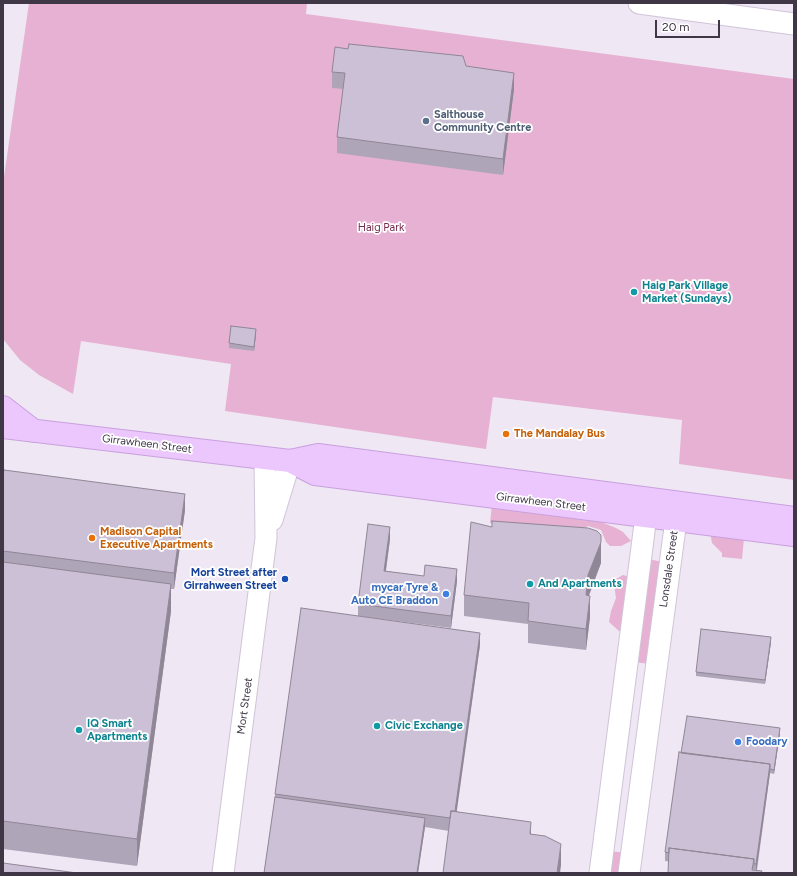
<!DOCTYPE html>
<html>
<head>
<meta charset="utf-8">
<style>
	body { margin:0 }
	#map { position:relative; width:797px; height:876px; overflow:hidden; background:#efe7f3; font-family:Figtree,sans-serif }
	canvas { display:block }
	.frame { position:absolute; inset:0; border:4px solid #3f3646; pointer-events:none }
	.scale { position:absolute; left:655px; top:20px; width:65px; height:18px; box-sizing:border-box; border:2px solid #3f3646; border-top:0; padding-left:5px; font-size:12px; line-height:14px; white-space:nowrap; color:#3f3646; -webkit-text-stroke:3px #fff; paint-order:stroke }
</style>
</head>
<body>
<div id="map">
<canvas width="797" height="876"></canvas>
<div class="frame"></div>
<div class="scale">20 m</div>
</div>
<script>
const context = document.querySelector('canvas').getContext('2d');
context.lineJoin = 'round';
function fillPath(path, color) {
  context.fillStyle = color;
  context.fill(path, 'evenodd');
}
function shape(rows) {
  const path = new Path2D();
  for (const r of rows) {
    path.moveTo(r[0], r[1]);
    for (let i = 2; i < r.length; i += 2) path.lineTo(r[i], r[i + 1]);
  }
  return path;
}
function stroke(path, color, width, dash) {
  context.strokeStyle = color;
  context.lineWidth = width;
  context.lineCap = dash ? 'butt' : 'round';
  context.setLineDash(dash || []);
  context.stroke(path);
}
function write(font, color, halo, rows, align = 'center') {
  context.font = font + ' Figtree,sans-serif';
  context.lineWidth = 3.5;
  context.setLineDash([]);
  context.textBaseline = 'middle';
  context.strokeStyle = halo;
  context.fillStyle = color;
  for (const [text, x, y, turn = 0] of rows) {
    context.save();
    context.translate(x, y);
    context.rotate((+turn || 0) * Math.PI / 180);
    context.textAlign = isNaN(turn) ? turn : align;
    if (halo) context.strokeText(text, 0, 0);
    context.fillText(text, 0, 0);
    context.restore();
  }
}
fillPath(shape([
	[29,3,307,3,306,14,794,79,794,480,679,464,682,420,493,397,486,449,225,411,231,364,81,341,73,394,39,375,20,360,3,339,3,184],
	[492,504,576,512,616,528,623,532,631,541,621,546,610,546,606,542,601,530,588,526,573,534,490,523],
	[710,532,744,538,742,559,722,557,722,553,712,543],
	[648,559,663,562,650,664,634,662],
	[623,575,631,577,625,632,619,631,609,622,611,611,616,598,614,584,616,579],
	[609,851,627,853,624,873,606,873]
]), '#e6b1d2');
const street = shape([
	[639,3,794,24],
	[272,520,290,461],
	[223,873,266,538,265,458],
	[600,873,646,516,663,501,676,520,629,873]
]);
const secondary = shape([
	[3,407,34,431],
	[3,427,290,461,315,474,794,535],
	[290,461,318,455,794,518]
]);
stroke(street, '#d0c4d9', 23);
stroke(secondary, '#c9a0de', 24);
stroke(street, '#fff', 21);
stroke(secondary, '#ecc7fd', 22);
fillPath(shape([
	[466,66,514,89,503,175,337,153,337,137,343,89,332,88,332,72],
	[256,334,254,351,229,348,229,343],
	[3,474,185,510,174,589,171,589,171,611,137,866,3,849],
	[390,539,386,571,457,581,451,628,358,616,358,604],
	[601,563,589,596,590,617,586,650,528,643,528,624,464,616,464,595],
	[771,642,765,684,696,676,696,672],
	[480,645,456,811,531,834,561,865,449,831,425,827,418,873,264,873,275,797,275,794],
	[780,733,774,774,770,773,757,870,665,861,665,852,681,753]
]), '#afa5b9');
fillPath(shape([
	[514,73,514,89,503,175,503,159],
	[256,329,256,334,254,351,254,347],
	[185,494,185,510,174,589,174,573],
	[390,527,390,539,384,583,384,571],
	[601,542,601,563,588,597,586,595,588,575],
	[457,569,457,581,451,628,451,616],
	[171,584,171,611,137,866,137,839],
	[590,596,590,617,586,650,586,629],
	[480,633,480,645,454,831,454,819],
	[771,637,771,642,765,684,765,680],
	[780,728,780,733,774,774,774,770],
	[770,764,770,773,756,873,756,864],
	[425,818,425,827,418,873,417,873],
	[531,822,531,844,530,834],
	[561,844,561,865,560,873,557,873]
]), '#8f8696');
const building = shape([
	[349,44,463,56,466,66,514,73,503,159,337,137,345,73,332,72,335,47,348,49,349,44],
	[231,326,256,329,254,347,229,343,231,326],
	[4,470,185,494,174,573,3,551,3,474,4,470],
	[492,521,588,528,597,531,601,535,601,542,588,575,586,595,590,596,586,629,528,621,529,603,464,595,471,522,492,527,492,521],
	[368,524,390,527,384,571,424,576,425,565,457,569,451,616,358,604,368,524],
	[3,562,171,584,137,839,3,821,3,562],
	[301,608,480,633,455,811,451,811,450,818,275,794,301,608],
	[701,629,771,637,765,680,696,672,701,629],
	[687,716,780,728,774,770,770,769,770,764,681,753,687,716],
	[679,752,770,764,756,864,754,864,754,859,669,848,669,853,665,852,679,752],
	[275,797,425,818,417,873,264,873,275,797],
	[451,811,531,822,530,834,545,836,561,844,557,873,443,873,451,811],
	[669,848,754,859,752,870,762,871,761,873,668,873,669,848],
	[3,863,77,873,3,873,3,863]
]);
fillPath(building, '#ccc0d7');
stroke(building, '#8f8696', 1);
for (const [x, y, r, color] of [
	[426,121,4,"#5c6f8a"],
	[634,292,4,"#0f9aa8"],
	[506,434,4,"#e8710a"],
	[92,538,4,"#e8710a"],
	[285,579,4,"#1a4fb4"],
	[530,584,4,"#0f9aa8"],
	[446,594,4,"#3f7fe0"],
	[377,726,4,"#0f9aa8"],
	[79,730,4,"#0f9aa8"],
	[738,742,4,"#3f7fe0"]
]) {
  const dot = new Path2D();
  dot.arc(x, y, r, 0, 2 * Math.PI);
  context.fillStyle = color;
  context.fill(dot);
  stroke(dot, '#fff', 1.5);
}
write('bold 11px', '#4e5e75', '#fff', [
	["Salthouse",434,115],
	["Community Centre",434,128]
], 'left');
write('11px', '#762b4d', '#fff', [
	["Haig Park",381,228]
]);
write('bold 11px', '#0d838f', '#fff', [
	["Haig Park Village",642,286],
	["Market (Sundays)",642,299],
	["And Apartments",538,584],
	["IQ Smart",87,724],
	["Apartments",87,737],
	["Civic Exchange",385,726]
], 'left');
write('bold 11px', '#c56008', '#fff', [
	["The Mandalay Bus",514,434],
	["Madison Capital",100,532],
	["Executive Apartments",100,545]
], 'left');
write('11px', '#3f3646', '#fff', [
	["Girrawheen Street",147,444,7],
	["Girrawheen Street",541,502,7],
	["Lonsdale Street",669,569,-82],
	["Mort Street",245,706,-82]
]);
write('bold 11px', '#164399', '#fff', [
	["Mort Street after",277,573],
	["Girrahween Street",277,586]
], 'right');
write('bold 11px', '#366cbe', '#fff', [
	["mycar Tyre &",438,588],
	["Auto CE Braddon",438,601],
	["Foodary",746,742,"left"]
], 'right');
</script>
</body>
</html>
